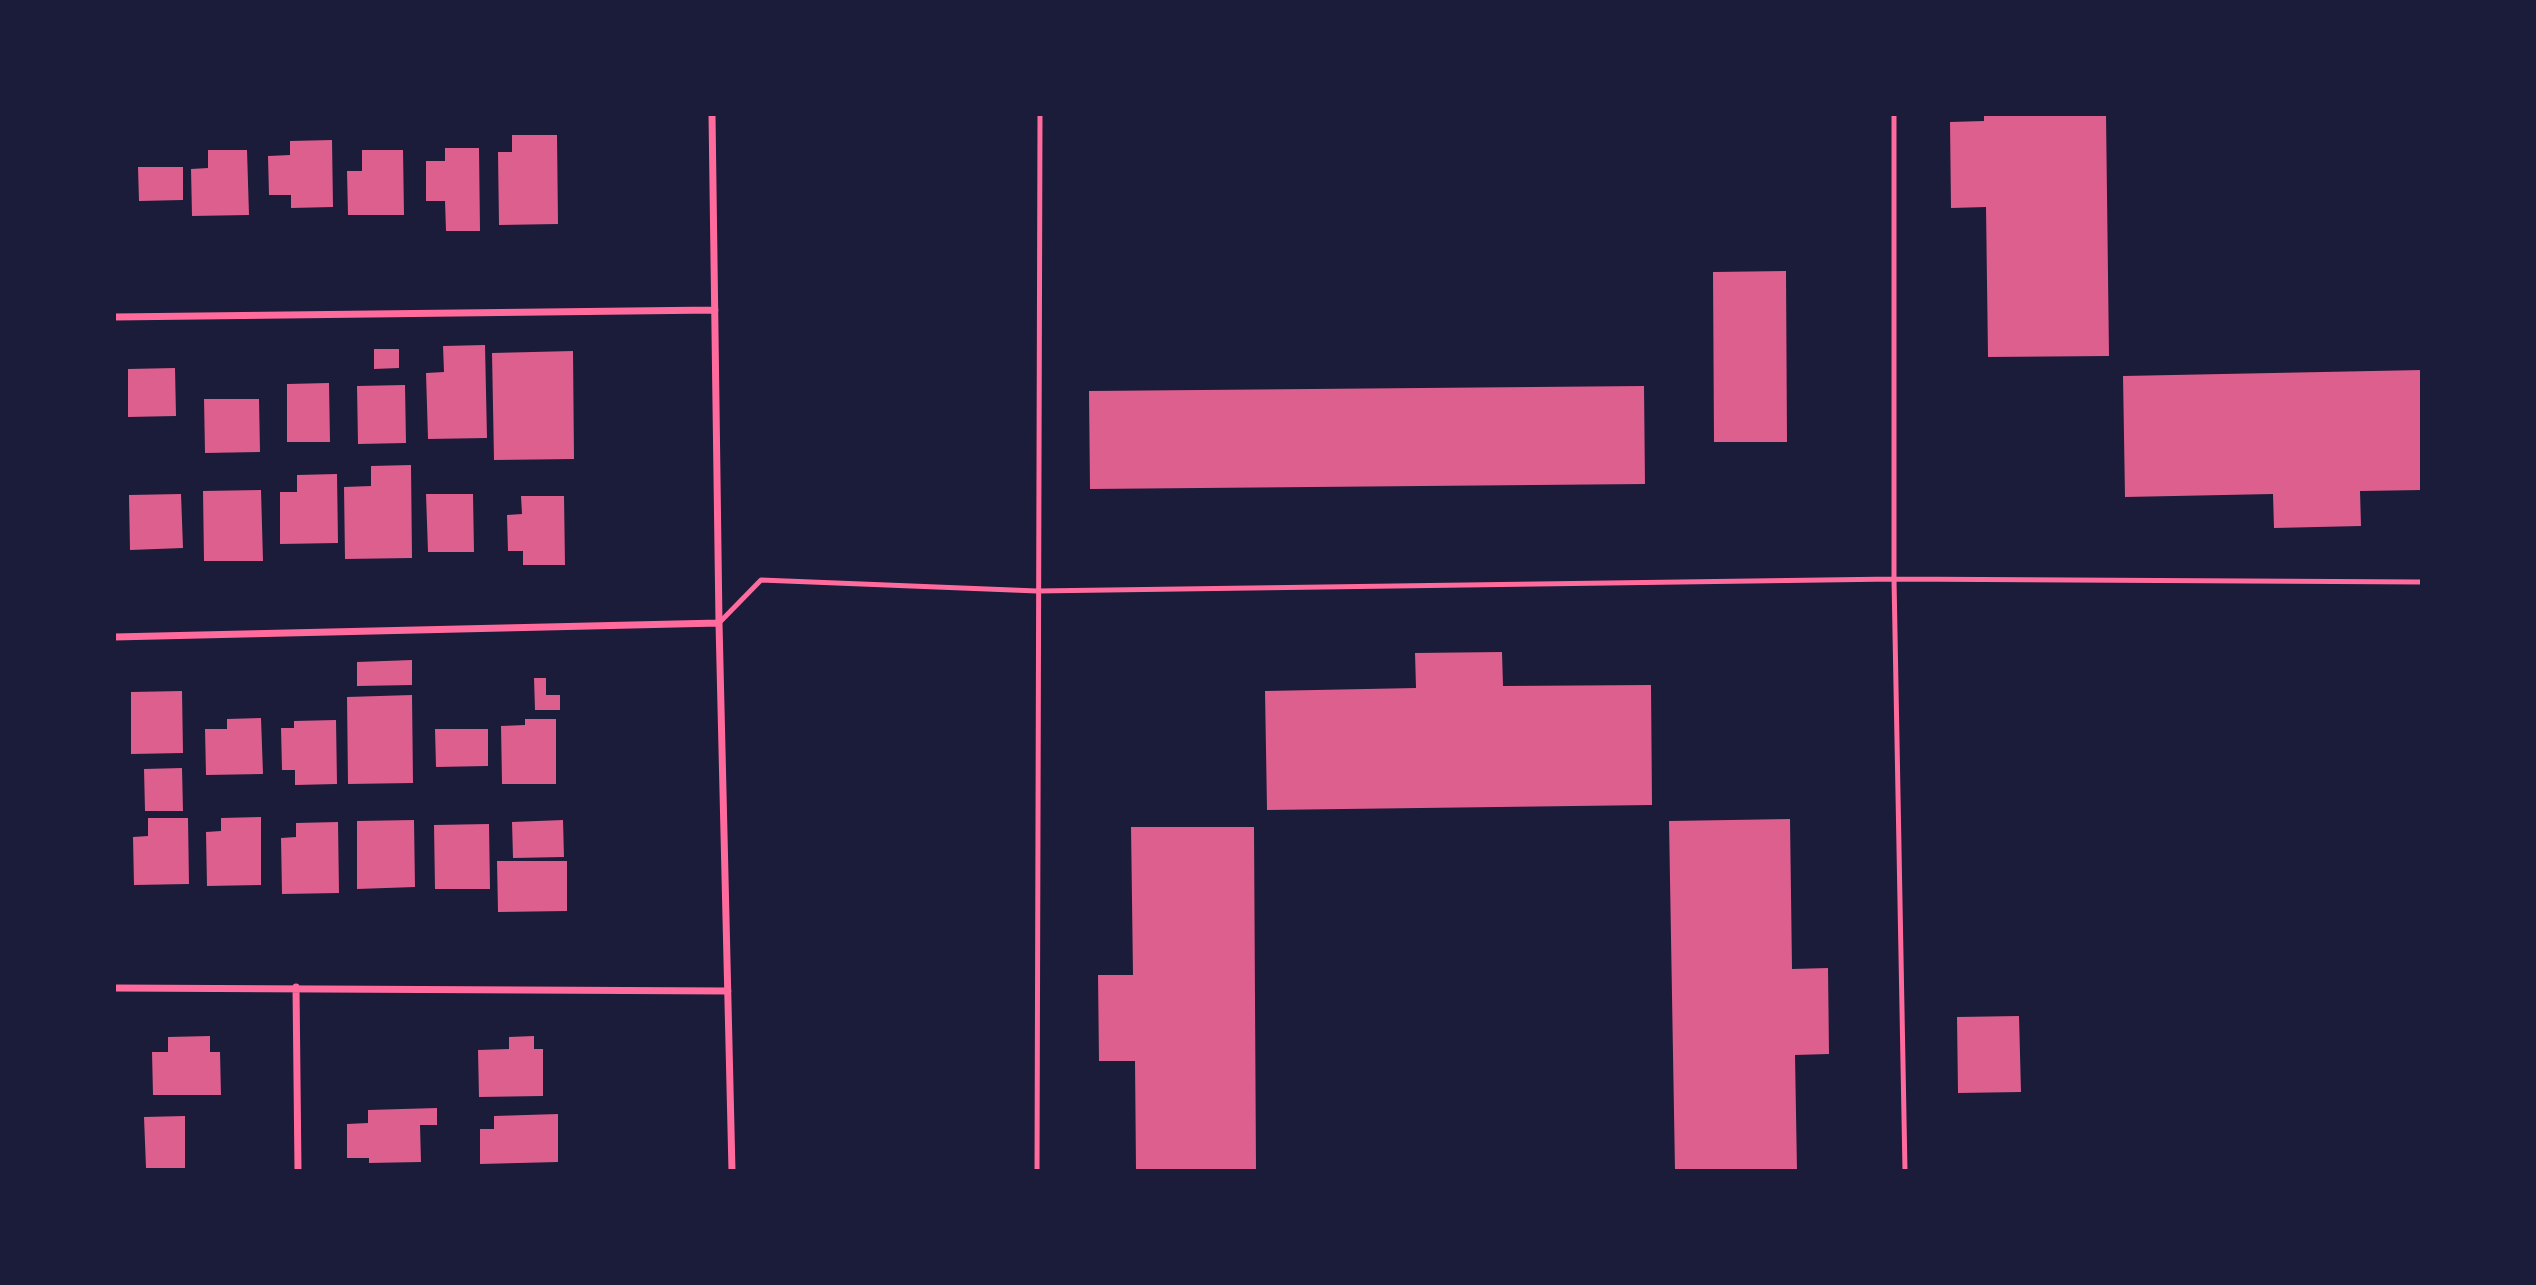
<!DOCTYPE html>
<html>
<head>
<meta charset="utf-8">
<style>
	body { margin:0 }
	#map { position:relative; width:2536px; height:1285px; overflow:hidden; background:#1b1b3a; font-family:Cabin,sans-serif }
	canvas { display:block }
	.frame { position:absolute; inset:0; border:116px solid #1b1b3a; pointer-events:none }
</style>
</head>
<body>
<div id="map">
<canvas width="2536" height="1285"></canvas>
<div class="frame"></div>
</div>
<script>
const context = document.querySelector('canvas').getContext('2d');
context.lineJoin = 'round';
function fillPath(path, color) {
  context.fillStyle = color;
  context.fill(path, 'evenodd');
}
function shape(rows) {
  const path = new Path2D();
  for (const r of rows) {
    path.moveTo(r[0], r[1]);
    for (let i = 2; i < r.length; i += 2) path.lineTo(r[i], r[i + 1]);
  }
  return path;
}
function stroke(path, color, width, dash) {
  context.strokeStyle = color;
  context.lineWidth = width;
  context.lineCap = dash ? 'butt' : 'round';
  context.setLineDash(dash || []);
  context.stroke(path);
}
fillPath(shape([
	[1984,114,2106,114,2109,356,1988,357,1986,207,1951,208,1950,122,1984,121],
	[512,135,557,135,558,224,499,225,498,152,512,152],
	[332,140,333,207,291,208,291,195,269,195,268,156,290,155,290,141],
	[445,148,479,148,480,231,446,231,445,201,426,201,426,161,445,161],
	[208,150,247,150,249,215,192,216,191,169,208,168],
	[362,150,403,150,404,215,348,215,347,171,362,171],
	[138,167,183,167,183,200,139,201],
	[1786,271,1787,442,1714,442,1713,272],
	[485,345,487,438,428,439,426,373,444,372,443,346],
	[374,349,399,349,399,368,374,369],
	[573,351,574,459,494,460,492,353],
	[175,368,176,416,128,417,128,369],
	[2422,370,2422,490,2360,491,2361,526,2274,528,2273,494,2125,497,2123,376],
	[329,383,330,442,287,442,287,384],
	[405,385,406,443,358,444,357,386],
	[1644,386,1645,484,1090,489,1089,391],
	[204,399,259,399,260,452,205,453],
	[411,465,412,558,345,559,344,487,371,486,371,466],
	[337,474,338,543,280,544,280,492,297,492,297,475],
	[261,490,263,561,204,561,203,491],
	[181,494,183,548,130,550,129,495],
	[426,494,473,494,474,552,428,552],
	[521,496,564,496,565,565,523,565,523,551,508,551,507,515,522,514],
	[1502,652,1503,686,1651,685,1652,805,1267,810,1265,691,1416,688,1415,653],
	[412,660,412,685,357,686,357,662],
	[534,678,546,678,546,695,560,695,560,710,535,710],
	[182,691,183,753,131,754,131,692],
	[412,695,413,783,348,784,347,697],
	[261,718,263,774,206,775,205,729,227,729,227,719],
	[525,719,556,719,556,784,502,784,501,726,525,725],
	[336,720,337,784,295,785,295,770,282,770,281,728,294,728,294,721],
	[435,729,488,729,488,766,436,767],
	[182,768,183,811,145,811,144,769],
	[261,817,261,885,207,886,206,832,221,831,221,818],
	[148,818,188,818,189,884,134,885,133,837,148,836],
	[1790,819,1792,969,1828,968,1829,1054,1795,1055,1797,1171,1675,1171,1669,821],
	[414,820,415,887,357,889,357,821],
	[563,820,564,857,513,858,512,822],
	[338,822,339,893,282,894,281,838,296,837,296,823],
	[489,824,490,889,435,889,434,825],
	[1131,827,1254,827,1256,1171,1136,1171,1135,1061,1099,1061,1098,975,1133,975],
	[497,861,567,861,567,911,498,912],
	[2019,1016,2021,1092,1958,1093,1957,1017],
	[210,1036,210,1052,220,1052,221,1095,153,1095,152,1052,168,1052,168,1037],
	[534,1036,534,1049,543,1049,543,1096,479,1097,478,1050,509,1049,509,1037],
	[437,1108,437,1125,420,1125,421,1162,369,1163,369,1158,347,1158,347,1124,368,1123,368,1110],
	[558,1114,558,1162,480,1164,480,1129,494,1129,494,1116],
	[185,1116,185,1168,146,1168,144,1117]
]), '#dd5f8e');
stroke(shape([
	[1894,114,1894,579,1905,1171],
	[719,623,761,580,1037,591,1894,579,2422,582],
	[1037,1171,1040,114]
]), '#ff6b9d', 5);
stroke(shape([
	[712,114,719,623,732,1171],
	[114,317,715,310],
	[114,637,719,623],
	[296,987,298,1171],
	[114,988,728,991]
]), '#ff6b9d', 7);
</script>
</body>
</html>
